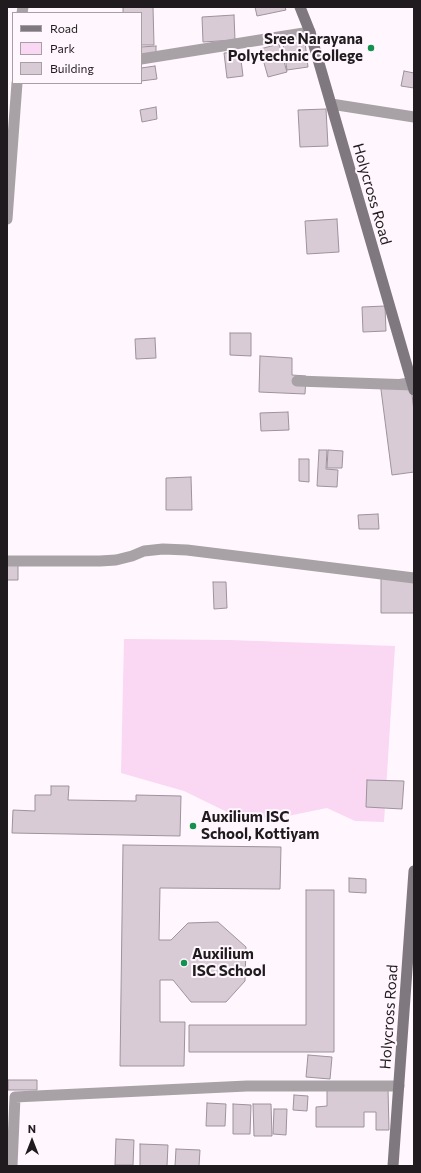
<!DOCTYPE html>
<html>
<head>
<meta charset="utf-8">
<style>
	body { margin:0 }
	#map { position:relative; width:421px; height:1173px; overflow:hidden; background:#fff7fd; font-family:Commissioner,sans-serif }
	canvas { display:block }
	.frame { position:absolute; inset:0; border:8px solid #201b1f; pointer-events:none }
	.legend { position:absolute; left:12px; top:12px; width:130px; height:72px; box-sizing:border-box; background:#fff7fd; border:1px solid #a69fa4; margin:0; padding:5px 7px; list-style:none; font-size:12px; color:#201b1f }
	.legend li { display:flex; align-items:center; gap:8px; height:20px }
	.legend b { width:20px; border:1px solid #a69fa4 }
	.north { position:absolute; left:12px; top:1121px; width:40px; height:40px; -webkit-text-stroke:3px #fff7fd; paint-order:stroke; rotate:0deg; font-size:11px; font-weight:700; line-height:16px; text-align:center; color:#201b1f }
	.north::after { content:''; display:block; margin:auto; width:14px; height:18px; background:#201b1f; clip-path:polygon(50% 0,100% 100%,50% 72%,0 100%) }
</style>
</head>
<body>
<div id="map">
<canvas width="421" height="1173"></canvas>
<div class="frame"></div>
<ul class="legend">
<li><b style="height:5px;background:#80787f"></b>Road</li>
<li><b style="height:11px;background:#fad7f3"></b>Park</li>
<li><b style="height:11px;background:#d8cbd5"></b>Building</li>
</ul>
<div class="north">N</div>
</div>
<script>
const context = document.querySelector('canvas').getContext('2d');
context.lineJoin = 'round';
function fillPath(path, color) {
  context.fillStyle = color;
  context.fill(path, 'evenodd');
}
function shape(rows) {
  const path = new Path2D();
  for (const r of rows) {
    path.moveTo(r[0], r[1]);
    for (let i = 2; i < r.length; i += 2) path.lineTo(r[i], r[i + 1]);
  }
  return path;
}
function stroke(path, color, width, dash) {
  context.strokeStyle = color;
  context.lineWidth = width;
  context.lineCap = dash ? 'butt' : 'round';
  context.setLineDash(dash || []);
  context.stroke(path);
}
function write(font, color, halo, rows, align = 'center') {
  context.font = font + ' Commissioner,sans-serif';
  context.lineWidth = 4;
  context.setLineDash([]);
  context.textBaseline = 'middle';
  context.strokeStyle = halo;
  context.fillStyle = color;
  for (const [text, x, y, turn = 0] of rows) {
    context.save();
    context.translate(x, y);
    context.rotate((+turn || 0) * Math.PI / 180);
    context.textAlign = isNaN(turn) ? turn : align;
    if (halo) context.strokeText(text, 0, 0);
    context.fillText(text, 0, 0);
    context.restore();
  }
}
fillPath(shape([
	[124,639,230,640,395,646,384,822,355,821,327,808,273,819,227,812,184,791,121,773]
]), '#fad7f3');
const building = shape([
	[123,7,153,7,154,45,141,45,141,13,123,13,123,7],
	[255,7,285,7,286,10,257,16,255,7],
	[234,15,235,40,203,42,202,17,234,15],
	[305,42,308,67,287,70,283,44,305,42],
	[279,44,287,72,268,77,260,49,279,44],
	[156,46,156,56,141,56,141,47,156,46],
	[240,52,243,76,227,78,224,53,240,52],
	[155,66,157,79,141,81,141,68,155,66],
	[404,71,414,73,414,88,401,86,404,71],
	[156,107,157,119,142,122,140,110,156,107],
	[326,109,328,146,300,147,298,110,326,109],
	[337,219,339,252,307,254,305,221,337,219],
	[385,306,386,331,363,332,362,307,385,306],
	[230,333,251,333,251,356,230,355,230,333],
	[155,338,156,358,136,359,135,339,155,338],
	[260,356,292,358,292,375,306,376,305,394,259,392,260,356],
	[410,378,414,411,414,472,392,475,380,382,410,378],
	[288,412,289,430,261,431,260,413,288,412],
	[319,450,327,450,326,469,338,470,337,487,317,486,319,450],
	[328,450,343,451,342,468,327,468,328,450],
	[299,459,309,459,309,482,299,481,299,459],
	[191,477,192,510,166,510,166,478,191,477],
	[378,514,379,529,359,529,358,515,378,514],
	[7,560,18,560,18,580,7,580,7,560],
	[381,576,414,577,414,613,381,613,381,576],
	[213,582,226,582,227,608,214,609,213,582],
	[367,780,404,781,402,809,366,807,367,780],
	[51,786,69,786,68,800,136,801,136,795,181,796,180,836,12,833,13,810,35,811,35,795,51,795,51,786],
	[123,845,281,847,280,889,160,888,159,940,171,940,188,923,218,922,246,947,245,981,226,1002,191,1002,173,980,160,980,160,1022,185,1022,184,1066,120,1066,123,845],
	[349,878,366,879,366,893,349,892,349,878],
	[306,890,334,890,334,1052,189,1052,189,1025,306,1025,306,890],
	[308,1055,332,1057,330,1079,306,1077,308,1055],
	[8,1080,37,1080,37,1090,8,1090,8,1080],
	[388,1089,389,1130,376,1130,376,1112,364,1112,364,1127,316,1127,316,1107,327,1106,327,1090,388,1089],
	[294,1095,308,1096,307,1111,293,1110,294,1095],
	[207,1103,226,1104,225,1126,206,1126,207,1103],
	[233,1104,251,1105,250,1134,233,1134,233,1104],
	[253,1104,271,1104,272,1136,254,1136,253,1104],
	[274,1109,287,1109,286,1135,273,1134,274,1109],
	[116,1139,134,1140,133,1165,115,1165,116,1139],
	[140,1144,168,1145,167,1166,140,1166,140,1144],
	[176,1149,200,1150,199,1166,175,1166,176,1149]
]);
fillPath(building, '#d8cbd5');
stroke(building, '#9e929c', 1);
stroke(shape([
	[22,13,23,7],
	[141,59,310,32],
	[331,104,414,117],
	[7,219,17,83],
	[297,381,413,385],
	[7,561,100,561,116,560,132,556,144,551,163,549,187,550,414,578],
	[12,1166,15,1097,247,1086,399,1086]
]), '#a8a2a6', 11);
stroke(shape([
	[300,7,310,32,414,390],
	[393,1166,414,871]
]), '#80787f', 11);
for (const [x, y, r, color] of [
	[371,48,4,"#13914e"],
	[193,826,4,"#13914e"],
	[184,963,4,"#13914e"]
]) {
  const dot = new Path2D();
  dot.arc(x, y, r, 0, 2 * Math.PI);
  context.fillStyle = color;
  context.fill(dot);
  stroke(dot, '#fff7fd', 1.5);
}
write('bold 15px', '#201b1f', '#fff7fd', [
	["Sree Narayana",363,39,"right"],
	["Polytechnic College",363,56,"right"],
	["Auxilium ISC",201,817],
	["School, Kottiyam",201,834],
	["Auxilium",192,954],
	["ISC School",192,971]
], 'left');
write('15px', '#201b1f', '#fff7fd', [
	["Holycross Road",372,194,74],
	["Holycross Road",389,1017,-86]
]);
</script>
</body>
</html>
